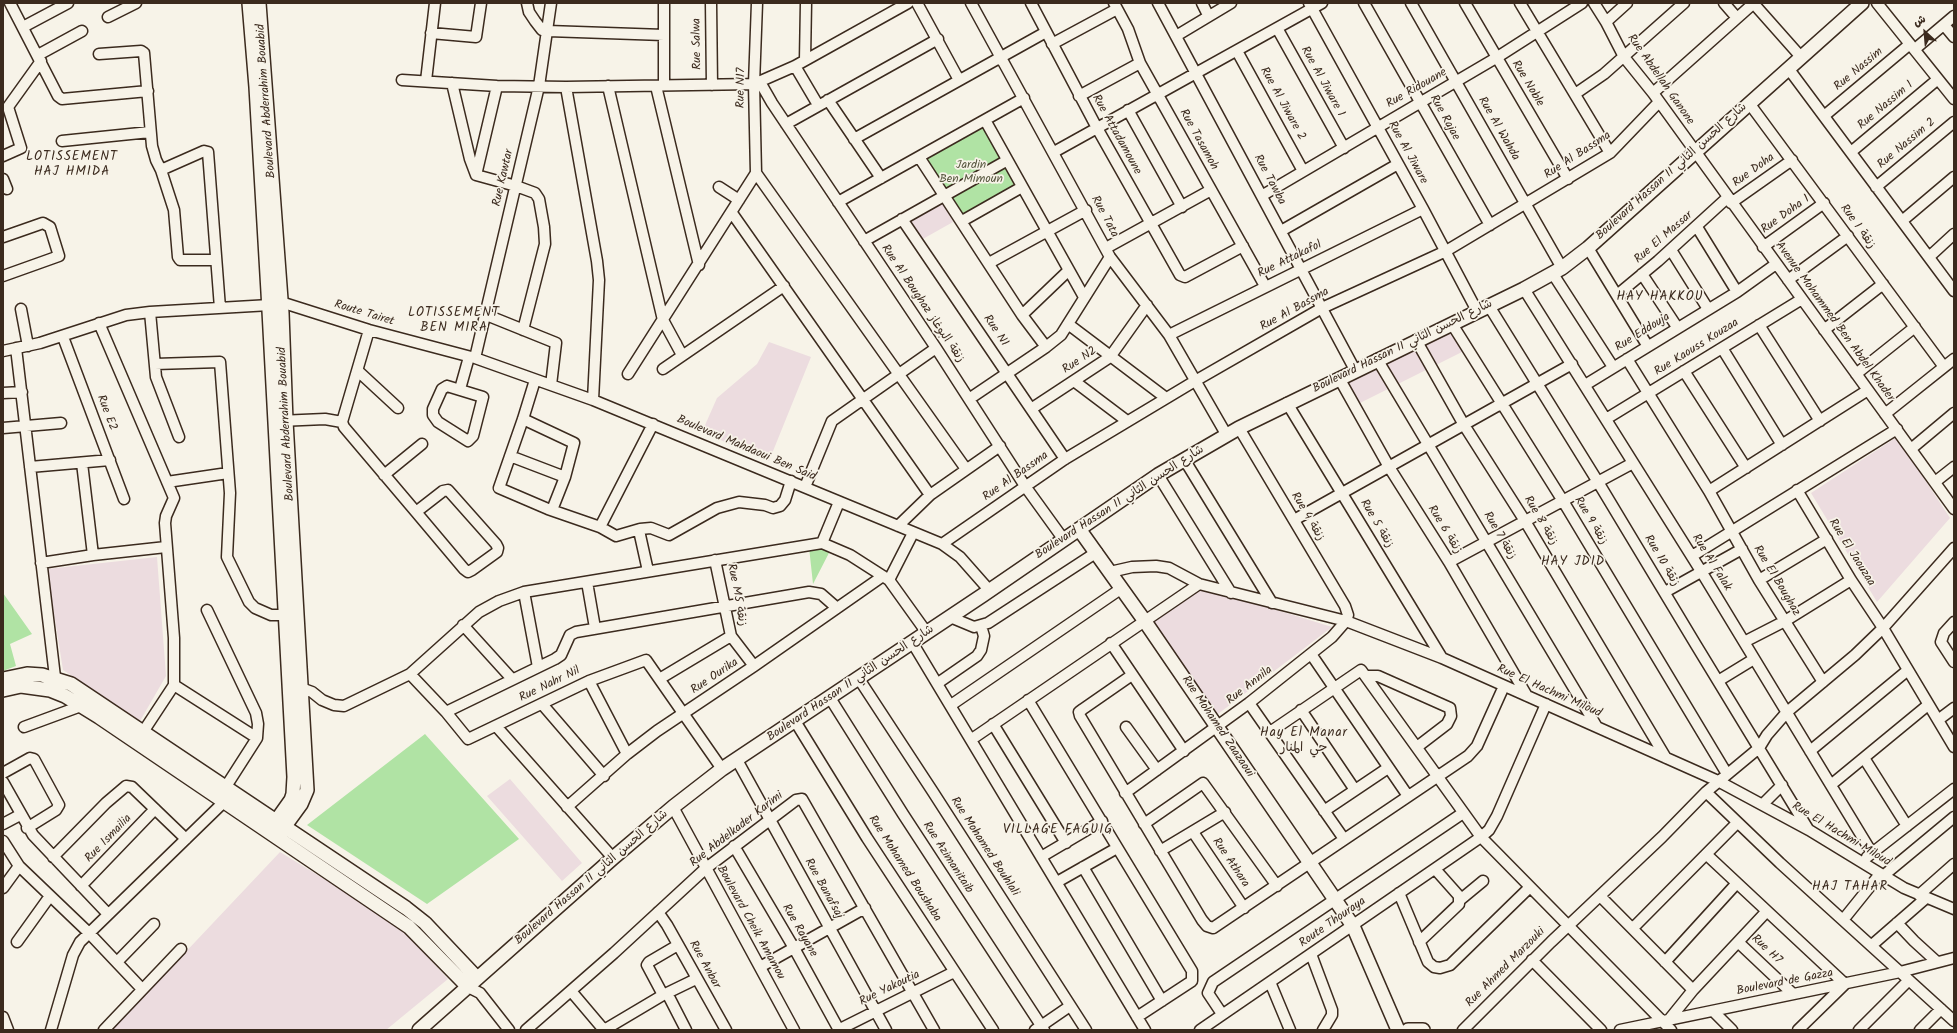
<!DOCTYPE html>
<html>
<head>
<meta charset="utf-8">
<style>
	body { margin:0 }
	#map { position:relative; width:1957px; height:1033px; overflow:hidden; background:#f7f3e8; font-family:Kalam,"Playpen Sans Arabic",sans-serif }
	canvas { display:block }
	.frame { position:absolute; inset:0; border:4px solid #3b2a1e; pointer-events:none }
	.north { position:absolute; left:1905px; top:12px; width:40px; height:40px; -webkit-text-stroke:3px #f7f3e8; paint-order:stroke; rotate:334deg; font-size:11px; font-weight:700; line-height:16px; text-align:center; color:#3b2a1e }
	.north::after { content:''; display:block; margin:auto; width:14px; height:18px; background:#3b2a1e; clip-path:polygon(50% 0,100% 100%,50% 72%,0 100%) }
</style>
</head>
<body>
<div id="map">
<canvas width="1957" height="1033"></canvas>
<div class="frame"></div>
<div class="north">ش</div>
</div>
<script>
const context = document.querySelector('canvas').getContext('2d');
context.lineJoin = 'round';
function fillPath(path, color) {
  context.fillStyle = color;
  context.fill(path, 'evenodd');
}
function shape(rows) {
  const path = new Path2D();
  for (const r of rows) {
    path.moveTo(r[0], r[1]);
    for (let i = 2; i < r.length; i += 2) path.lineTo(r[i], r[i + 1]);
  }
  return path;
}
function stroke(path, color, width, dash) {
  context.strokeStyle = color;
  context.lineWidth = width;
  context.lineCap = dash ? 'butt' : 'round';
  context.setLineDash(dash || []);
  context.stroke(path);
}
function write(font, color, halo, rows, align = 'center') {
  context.font = font + ' Kalam,"Playpen Sans Arabic",sans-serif';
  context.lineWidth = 3.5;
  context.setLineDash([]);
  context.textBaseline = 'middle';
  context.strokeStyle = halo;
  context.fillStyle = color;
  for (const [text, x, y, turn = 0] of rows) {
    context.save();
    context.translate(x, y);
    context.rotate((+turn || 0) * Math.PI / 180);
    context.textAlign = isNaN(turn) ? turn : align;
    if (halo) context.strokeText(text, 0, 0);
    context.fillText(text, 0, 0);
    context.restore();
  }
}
fillPath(shape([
	[941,200,953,222,921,240,909,218],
	[1456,330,1466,350,1358,404,1347,384],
	[769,342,811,357,769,461,702,432,717,398,757,364],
	[1897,437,1950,518,1877,602,1811,493],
	[157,557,166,676,140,721,63,670,47,569],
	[1202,587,1332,627,1218,714,1153,623],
	[510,779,582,863,562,881,487,796],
	[280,852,396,923,448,979,386,1030,112,1030]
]), '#ecdcdf');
fillPath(shape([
	[982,126,1021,194,968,223,922,159],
	[820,544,831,549,813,584,809,547],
	[3,593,32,634,10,644,16,666,3,671],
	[425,734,519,839,427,904,307,825]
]), '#b0e3a4');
const minor = shape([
	[10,3,58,96,62,99,148,91],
	[527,3,529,12,535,21,542,30,548,31,664,35],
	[664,3,664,85],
	[711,3,712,85],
	[917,3,959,80],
	[971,3,1110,257,1169,335,1226,434],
	[1031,3,1097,128,1180,275,1185,277,1243,246],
	[1114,3,1128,29,1140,63,1265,286],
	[1158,3,1355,370],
	[1202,3,1208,15],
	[1309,3,1423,209,1477,311],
	[1364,3,1490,225],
	[1411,3,1562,268],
	[1465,3,1568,179],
	[1520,3,1610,153],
	[1594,3,1606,22,1624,57,1653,93,1954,509],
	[1724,3,1737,18],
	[1877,3,1954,99],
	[1754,4,1801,57],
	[108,17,136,3],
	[1606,22,1627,3],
	[1944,25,1954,37],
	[23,27,68,3],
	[1277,28,1344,148],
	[431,33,476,37,481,3],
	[1176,36,1231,3],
	[1052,44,1117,9],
	[1915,49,1954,16],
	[1237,51,1303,171],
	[99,54,141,51,144,53,152,146,156,160,161,170,174,210,178,257,180,260,216,260],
	[38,55,82,31],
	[805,60,806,3],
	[795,66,818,105],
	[1788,68,1954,291],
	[402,80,497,86,566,87,754,84,795,66,908,3],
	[426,81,435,3],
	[760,82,772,103,936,348,1025,486,1064,540],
	[452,83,470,159,476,175,516,186,535,193,539,199,544,227,545,244,523,330],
	[608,86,663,320,682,355],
	[656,86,699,265],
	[566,87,597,261,599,280,593,400],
	[1653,93,1754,3],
	[1575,94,1604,74,1684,3],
	[1079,96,1140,63],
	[828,100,881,178],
	[1749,103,1944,367],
	[1128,110,1182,207],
	[1824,116,1910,44],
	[985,120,1084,297],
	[786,124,938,39],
	[854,139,1046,32],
	[62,141,150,132],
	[1054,152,1322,3],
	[1851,152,1938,79],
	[3,156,21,148,8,107,41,61],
	[919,157,1022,315,1046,347],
	[161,170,204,151,208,152,220,308],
	[756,173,966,469],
	[756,173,754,84,757,3],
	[476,175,497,86],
	[3,179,7,189],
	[719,187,739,200],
	[1876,187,1954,122],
	[1263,195,1496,58,1582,3],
	[838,202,1024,98],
	[1731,203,1792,160],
	[732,213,930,495],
	[902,219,1065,459],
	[962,221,1022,187],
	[1902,221,1954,177],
	[1697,227,1737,292],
	[1281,231,1398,164],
	[3,237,43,223,50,227,59,256,3,276],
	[864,241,1006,161],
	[1763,247,1824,203],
	[1106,248,1211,190],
	[1588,248,1647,345],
	[1671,250,1708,309],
	[1929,257,1954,234],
	[989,263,1086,210],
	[1553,274,1613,367],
	[1642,274,1677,327],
	[1788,280,1848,236],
	[1524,289,1701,571,1872,853],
	[1617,295,1658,261,1727,198],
	[1489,306,1598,482,1696,645,1808,829],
	[21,309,28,346],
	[150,312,156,377,179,437],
	[484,314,556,343,551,385],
	[1022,315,1069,270],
	[99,323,174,498,166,516,165,523,174,638,174,685,143,732],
	[1068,324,1166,398],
	[1452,324,1563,501,1727,774],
	[1759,325,1820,421],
	[369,330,342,422,344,427,416,512,464,569,468,572,472,570,497,552,498,548,496,544,448,490,443,491,416,512],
	[1824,330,1883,284],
	[1169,335,1423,209],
	[63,337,124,499],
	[1416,340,1464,425,1525,521,1666,758],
	[16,348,55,677,52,684],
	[1722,348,1782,445],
	[3,351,40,343,126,315,150,312,287,304,369,330,475,358,593,400,942,544,960,557,990,591],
	[475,358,539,86,551,3],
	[1377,359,1597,727],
	[1627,359,1709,491,1759,580,1823,682],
	[155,364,220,362,230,493,227,557,249,602,255,608,271,615,291,615],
	[663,369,784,286],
	[358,371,398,408],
	[1684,371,1746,468],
	[628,374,756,173],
	[1856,374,1915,327],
	[1339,378,1389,467,1449,562,1527,696],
	[535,380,523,419,499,488,548,509,600,527,616,536,640,529],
	[1074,381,1127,421],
	[1585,385,1737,292,1776,264],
	[447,386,483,397,473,436,468,441,438,422,433,415,433,409,442,389,447,386],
	[460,389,469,357],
	[3,393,22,392],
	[969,399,1046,347,1061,335,1110,257],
	[1287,403,1442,658],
	[1031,409,1110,357,1147,305],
	[1885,414,1954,359],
	[523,419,574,443,565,477,552,510],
	[1606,419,1802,299],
	[279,421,325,419,342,422],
	[3,428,61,423],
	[1911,449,1954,413],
	[510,456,565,477],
	[1184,459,1272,603],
	[82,463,93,555],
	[30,467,110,460],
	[384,475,422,444],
	[1158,475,1231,593],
	[167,482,228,473],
	[1935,482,1954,467],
	[805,487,832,421,936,348],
	[1797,490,1851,580,1883,628,1954,747],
	[1709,491,1868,390],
	[1294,520,1572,364],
	[898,526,930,495,1000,446],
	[600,527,653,424],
	[822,543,839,502],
	[942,544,1065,459,1195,381,1322,308,1446,251,1610,153,1659,102],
	[1692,556,1897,429],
	[715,560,731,636,754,666],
	[1449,562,1633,463],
	[41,563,93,555,166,547],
	[648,571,640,535,640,529,651,528,669,535,717,508,739,502,765,505,773,508,780,506,785,500,791,481],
	[1110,572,1132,567,1156,566,1169,568,1199,584,1346,621,1442,658,1718,781,1809,830,1904,888,1954,909],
	[889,580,913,533],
	[1759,580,1827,539],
	[587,582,595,628],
	[524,592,538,667],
	[1665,592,1742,549],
	[207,610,256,713,258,724,257,738,225,788],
	[950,617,974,627,988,623,1097,552],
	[1954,622,1944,633,1941,642,1954,662],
	[463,625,512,679],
	[912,642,1145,1030],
	[1744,642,1785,621,1851,580],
	[1111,643,1184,751],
	[1311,654,1408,796],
	[410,674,446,712,468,739,589,681,646,660,722,769],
	[1132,675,1083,709,1079,712,1080,716,1202,920,1207,926,1213,928,1468,756,1477,746,1504,686],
	[1367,676,1378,676,1450,708,1451,716,1447,724,1417,747],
	[661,678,731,636],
	[859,679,933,792,1086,1030],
	[589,681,627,754],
	[1718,681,1754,659],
	[938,683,977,656,981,650,984,636,981,626],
	[174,685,257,738],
	[301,688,312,692,322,700,334,705,344,706,410,674,479,612,499,601,524,592,822,543,850,555,889,580,927,633],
	[830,698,903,814,1044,1030],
	[1028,700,1192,971,1192,981,1137,1017],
	[1249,703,1344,839],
	[542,704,604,776],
	[951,705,1122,588],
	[1301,710,1355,790],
	[446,712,555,659,561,655,570,635,576,632,809,592,821,594,837,608],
	[1938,720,1954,708],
	[795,721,867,838,993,1030],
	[993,724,1066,843],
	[496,726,613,858],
	[24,727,81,706],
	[1126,727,1157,770],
	[1270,732,1361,670,1481,837,1671,1030],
	[972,739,1199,584],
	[1810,751,1908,670],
	[1864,758,1907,826],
	[737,760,886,1030],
	[3,773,30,758,34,759,59,805,56,810,27,828],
	[3,782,33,835,108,914],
	[1832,784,1928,705],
	[1706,792,1780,863,1954,1021],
	[1125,793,1249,703,1332,637,1346,621,1348,615,1345,606,1239,428],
	[1763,804,1782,785],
	[567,807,627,754,657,731,754,666,883,576],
	[673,807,794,1030],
	[1324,811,1388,768],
	[3,824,20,815],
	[1144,824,1203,783,1277,886],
	[1193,832,1244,908],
	[3,841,19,866,89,933,142,989],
	[734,846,794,948,839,1030],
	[1160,851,1225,812],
	[1707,855,1845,984,1798,1030],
	[53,857,106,803,126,786,132,787,186,839],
	[1041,857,1102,821],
	[1867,857,1954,789],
	[1083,867,1162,1001],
	[1883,876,1954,817],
	[1057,882,1117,848],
	[81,886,155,809],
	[3,888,19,866],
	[1399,893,1428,962,1434,967,1440,968,1450,965,1530,887],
	[1919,895,1954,864],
	[1600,896,1693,990],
	[1460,900,1483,881],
	[658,912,667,925,726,1030],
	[1843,920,1880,874],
	[1897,923,1914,941,1937,962],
	[1633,928,1737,823],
	[17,942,50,896],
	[1419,942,1459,904,1459,896,1435,869],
	[1738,942,1793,994],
	[1872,945,1926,898],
	[1311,954,1332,1010,1332,1015,1323,1030],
	[1532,960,1601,1030],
	[117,962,154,924],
	[1665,962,1737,883],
	[760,967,865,908],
	[1270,982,1290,1030],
	[468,987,480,993,509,1030],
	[571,991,604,1030],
	[667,993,686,1030],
	[663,995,647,965,649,962,678,945],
	[1713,1011,1732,1030],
	[1222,1014,1208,993,1213,982,1463,813],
	[3,1017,8,1030],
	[1668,1021,1693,990,1767,911],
	[51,1030,73,955,80,942,229,797],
	[104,1030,181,949],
	[526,1030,614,953,705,869,796,800,802,799,934,1030],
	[604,1030,663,995,696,979],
	[838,1030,954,972],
	[1035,1030,1070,1006],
	[1200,1030,1481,837,1489,830,1497,816,1546,704],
	[1463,1030,1551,942,1662,837,1706,792,1759,748,1767,735,1787,712,1855,655,1883,628,1954,548],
	[1620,1030,1900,972,1954,958],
	[1859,1030,1909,980],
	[1920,1030,1941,1009]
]);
const major = shape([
	[249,3,256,87,268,292,294,777,293,794,291,800,269,831],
	[259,3,282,313,286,421,307,790,301,804,277,837],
	[1079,529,1144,620,1353,926,1398,1030],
	[3,679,27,674,42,675,71,684,86,694,406,908,425,923,477,978],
	[3,690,21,686,50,690,65,696,99,717,409,927,468,987],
	[419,1030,613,858,673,807,722,769,983,595,1158,475,1239,428,1524,289,1562,268,1588,248,1862,3],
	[1408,1030,1423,1030]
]);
stroke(minor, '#3b2a1e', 13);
stroke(major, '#3b2a1e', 16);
stroke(minor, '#f7f3e8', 10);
stroke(major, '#f7f3e8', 13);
write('12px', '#3b2a1e', '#f7f3e8', [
	["Rue Salwa",698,44,-91],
	["Rue Nassim",1859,70,-40],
	["Rue Abdellah Ganone",1660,80,55],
	["Rue Al Jiware 1",1322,82,61],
	["Rue Noble",1527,84,59],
	["Rue N17",742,88,-89],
	["Rue Ridouane",1417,89,-30],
	["Boulevard Abderrahim Bouabid",267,101,-94],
	["Rue Al Jiware 2",1282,104,61],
	["Rue Nassim 1",1886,106,-40],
	["Rue Rajae",1444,118,61],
	["Rue Al Wahda",1498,129,60],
	["Rue Attadamoune",1116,135,61],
	["Rue Tasamoh",1198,140,61],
	["Rue Nassim 2",1907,144,-40],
	["Rue Al Jiware",1407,153,61],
	["Rue Al Bassma",1578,156,-33],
	["Rue Doha",1754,171,-36],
	["Boulevard Hassan II شارع الحسن الثاني",1672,172,-42],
	["Rue Kawtar",504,178,-77],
	["Rue Tawba",1269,180,62],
	["Rue Doha 1",1786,215,-36],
	["Rue Tata",1104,217,62],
	["Rue 1 زنقة",1857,227,54],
	["Rue El Massar",1664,238,-41],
	["Rue Attakafol",1290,260,-26],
	["Rue Al Boughaz زنقة البوغاز",922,304,56],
	["Rue Al Bassma",1295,310,-29],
	["Route Tairet",364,314,17],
	["Avenue Mohammed Ben Abdel Khader",1834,322,54],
	["Rue N1",995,331,56],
	["Rue Eddouja",1643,333,-32],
	["Boulevard Hassan II شارع الحسن الثاني",1403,347,-26],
	["Rue Kaouss Kouzaa",1697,348,-32],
	["Rue N2",1080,361,-34],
	["Rue E2",106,413,69],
	["Boulevard Abderrahim Bouabid",287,424,-93],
	["Boulevard Mahdaoui Ben Said",746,449,23],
	["Rue Al Bassma",1016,477,-35],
	["Boulevard Hassan II شارع الحسن الثاني",1120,503,-33],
	["Rue 4 زنقة",1307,517,59],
	["Rue 8 زنقة",1540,521,59],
	["Rue 9 زنقة",1590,521,59],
	["Rue 5 زنقة",1376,524,59],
	["Rue 6 زنقة",1444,530,58],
	["Rue 7 زنقة",1499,536,59],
	["Rue El Jaouzaa",1851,553,58],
	["Rue 10 زنقة",1661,561,59],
	["Rue Al Falak",1711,563,58],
	["Rue El Boughaz",1776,581,59],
	["Rue M5 زنقة",736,595,79],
	["Rue Ourika",715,677,-34],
	["Boulevard Hassan II شارع الحسن الثاني",851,684,-34],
	["Rue Nahr Nil",550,685,-26],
	["Rue Annila",1250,686,-38],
	["Rue El Hachmi Miloud",1549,692,24],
	["Rue Mohamed Zaazaoui",1217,727,56],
	["Rue Abdelkader Karimi",737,830,-38],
	["Rue El Hachmi Miloud",1841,835,31],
	["Rue Ismailia",109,839,-46],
	["Rue Mohamed Bouhlali",984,847,57],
	["Rue Azimanitaib",947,858,57],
	["Rue Athara",1230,863,56],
	["Rue Mohamed Boushaba",904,869,57],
	["Boulevard Hassan II شارع الحسن الثاني",592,878,-41],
	["Rue Banafsaj",823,889,61],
	["Boulevard Cheik Amamou",750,923,61],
	["Route Thouraya",1333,923,-35],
	["Rue Rayane",799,931,60],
	["Rue H7",1766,950,43],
	["Rue Anbar",704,965,61],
	["Rue Ahmed Marzouki",1506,968,-45],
	["Boulevard de Gazza",1785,983,-11],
	["Rue Yakoutia",890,989,-26]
]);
write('12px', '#585840', '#f7f3e8', [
	["Jardin",971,166],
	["Ben Mimoun",971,180]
]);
context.letterSpacing = '1px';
write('13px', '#3b2a1e', '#f7f3e8', [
	["LOTISSEMENT",72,158],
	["HAJ HMIDA",72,173],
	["HAY HAKKOU",1660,298],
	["LOTISSEMENT",454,314],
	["BEN MIRA",454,329],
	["HAY JDID",1573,563],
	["Hay El Manar",1304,734],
	["حي المنار",1304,749],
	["VILLAGE FAGUIG",1058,831],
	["HAJ TAHAR",1850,888]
]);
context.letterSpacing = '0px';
</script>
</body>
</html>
